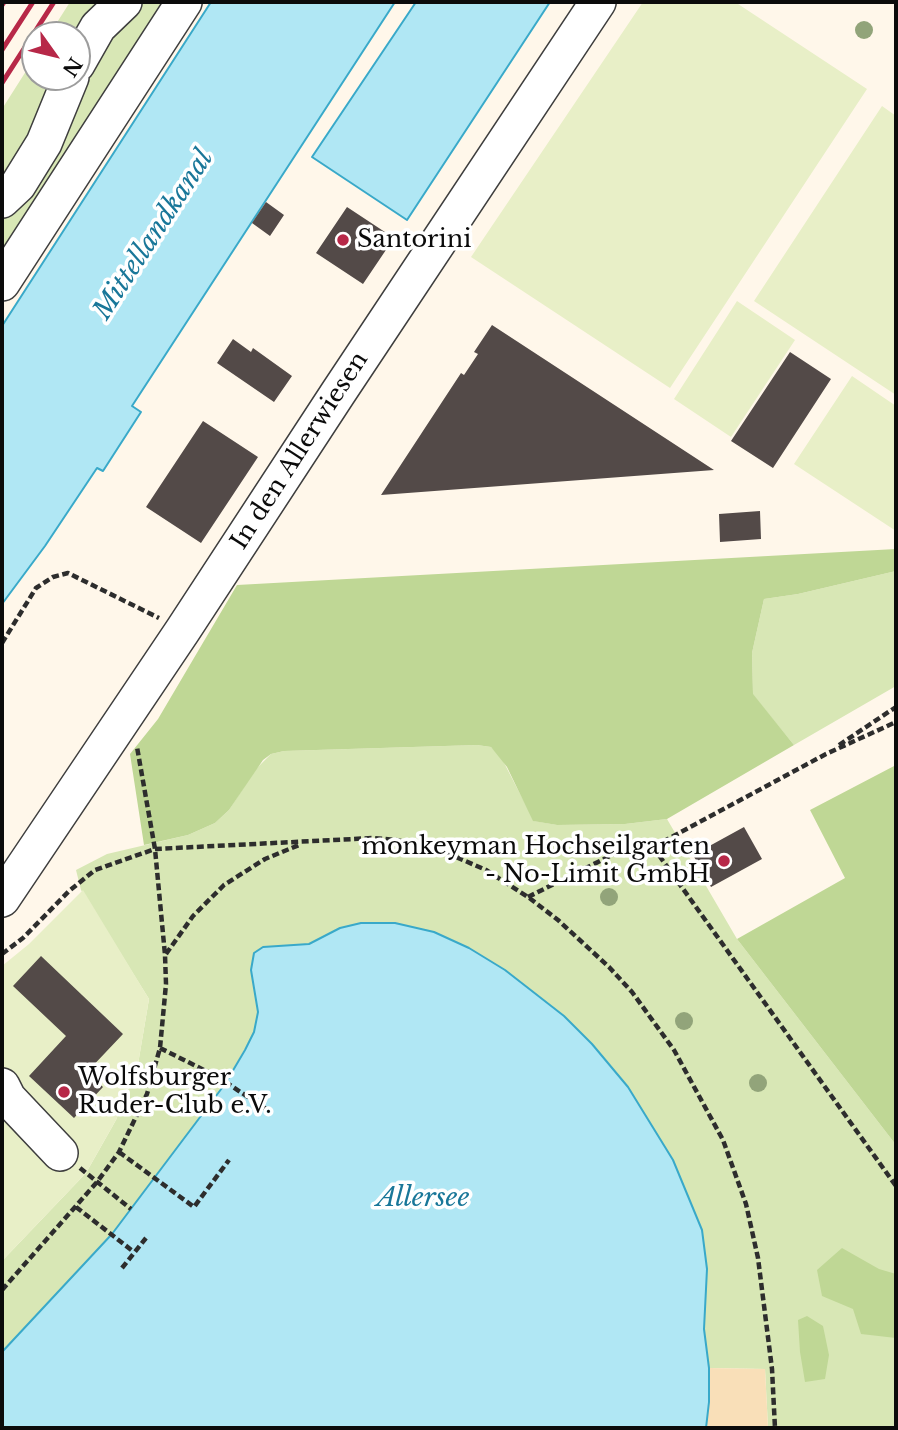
<!DOCTYPE html>
<html>
<head>
<meta charset="utf-8">
<style>
	body { margin:0 }
	#map { position:relative; width:898px; height:1430px; overflow:hidden; background:#fff7ea; font-family:"Libre Baskerville",serif }
	canvas { display:block }
	.frame { position:absolute; inset:0; border:4px solid #0b0b0b; pointer-events:none }
	.north { position:absolute; left:21px; top:21px; width:70px; height:70px; box-sizing:border-box; background:#fff; border:2px solid #9d9d9d; border-radius:50%; rotate:124deg; font-size:19px; font-weight:700; line-height:28px; text-align:center; color:#0b0b0b }
	.north::after { content:''; display:block; margin:auto; width:24px; height:32px; background:#b72848; clip-path:polygon(50% 0,100% 100%,50% 72%,0 100%) }
</style>
</head>
<body>
<div id="map">
<canvas width="898" height="1430"></canvas>
<div class="frame"></div>
<div class="north">N</div>
</div>
<script>
const context = document.querySelector('canvas').getContext('2d');
context.lineJoin = 'round';
function fillPath(path, color) {
  context.fillStyle = color;
  context.fill(path, 'evenodd');
}
function shape(rows) {
  const path = new Path2D();
  for (const r of rows) {
    path.moveTo(r[0], r[1]);
    for (let i = 2; i < r.length; i += 2) path.lineTo(r[i], r[i + 1]);
  }
  return path;
}
function stroke(path, color, width, dash) {
  context.strokeStyle = color;
  context.lineWidth = width;
  context.lineCap = dash ? 'butt' : 'round';
  context.setLineDash(dash || []);
  context.stroke(path);
}
function write(font, color, halo, rows, align = 'center') {
  context.font = font + ' "Libre Baskerville",serif';
  context.lineWidth = 7;
  context.setLineDash([]);
  context.textBaseline = 'middle';
  context.strokeStyle = halo;
  context.fillStyle = color;
  for (const [text, x, y, turn = 0] of rows) {
    context.save();
    context.translate(x, y);
    context.rotate((+turn || 0) * Math.PI / 180);
    context.textAlign = isNaN(turn) ? turn : align;
    if (halo) context.strokeText(text, 0, 0);
    context.fillText(text, 0, 0);
    context.restore();
  }
}
fillPath(shape([
	[70,2,176,2,2,271,2,109,35,57,35,77,77,77,77,35,49,35],
	[896,571,896,686,794,745,753,695,752,653,764,599,798,594],
	[477,745,491,747,500,755,534,821,557,825,625,824,667,819,737,939,896,1145,896,1428,768,1428,765,1369,709,1368,704,1329,707,1269,702,1230,673,1160,628,1087,592,1044,564,1016,505,970,469,948,434,932,395,923,361,923,340,928,309,944,254,953,251,970,258,1011,254,1032,225,1084,112,1234,2,1352,2,1261,86,1173,116,1120,138,1064,149,999,81,890,76,870,107,854,188,835,215,823,229,810,255,770,271,754,284,751]
]), '#d8e7b5');
fillPath(shape([
	[896,549,896,571,798,594,764,599,752,653,753,694,794,745,667,819,625,824,557,825,533,821,507,767,491,747,477,745,284,751,271,754,263,760,229,810,215,823,188,835,144,845,130,754,158,719,237,585],
	[896,765,896,1145,737,939,845,878,810,810],
	[842,1248,879,1269,896,1274,896,1338,861,1334,853,1309,822,1296,817,1270],
	[807,1316,823,1326,829,1355,825,1379,805,1382,800,1352,798,1320]
]), '#bfd795');
fillPath(shape([
	[709,1368,765,1369,768,1428,706,1428,709,1402]
]), '#f9dfb8');
fillPath(shape([
	[643,2,735,2,867,89,670,388,471,257],
	[882,106,896,116,896,395,754,301],
	[737,301,795,340,731,437,674,399],
	[852,376,896,406,896,531,794,464],
	[83,890,149,999,138,1064,116,1120,86,1173,2,1261,2,966,29,944]
]), '#e8efc7');
const water = shape([
	[211,2,395,2,132,406,141,412,103,471,97,468,45,546,2,604,2,326,211,2],
	[416,2,550,2,407,220,312,157,416,2],
	[361,923,395,923,434,932,469,948,505,970,564,1016,592,1044,628,1087,673,1160,702,1230,707,1269,704,1329,709,1368,709,1402,706,1428,2,1428,2,1352,112,1234,225,1084,245,1050,254,1032,258,1012,251,970,254,953,263,947,309,944,340,928,361,923]
]);
fillPath(water, '#b0e7f4');
stroke(water, '#39a9c9', 2);
fillPath(shape([
	[266,202,284,215,270,236,252,223],
	[347,207,394,238,363,284,316,253],
	[492,325,714,470,381,495,461,373,464,375,478,354,474,352],
	[233,339,251,352,253,348,292,376,274,402,217,363],
	[790,352,831,379,773,468,731,441],
	[203,421,258,457,201,543,146,507],
	[760,511,761,539,720,542,719,514],
	[744,827,762,859,711,887,693,855],
	[41,956,123,1034,87,1072,103,1087,74,1118,29,1076,66,1036,13,986]
]), '#534a48');
const minor = shape([
	[77,64,98,27,124,2],
	[2,200,18,185,44,143,71,77],
	[2,283,184,2],
	[2,899,183,630,338,393,598,2],
	[2,1086,8,1098,60,1153]
]);
stroke(minor, '#3e3e3e', 38);
stroke(shape([
	[2,643,36,588,53,577,68,573,159,618],
	[839,745,896,707],
	[653,847,896,1186],
	[528,897,614,854,653,847,826,754,896,722],
	[2,954,23,938,69,891,95,870,155,849,373,838,396,840,440,850,486,870,528,897,558,920,609,967,632,992,674,1050,723,1140,746,1204,758,1258,772,1369,775,1428],
	[166,954,193,916,224,885,265,859,299,845],
	[160,1048,218,1077,266,1109],
	[119,1152,194,1207,229,1160],
	[80,1168,131,1209],
	[76,1207,134,1252],
	[122,1268,146,1238],
	[2,1290,97,1182,119,1152,147,1094,160,1048,166,984,165,955,155,849,137,747]
]), '#2d2d2d', 4.5, [7, 3.5]);
stroke(minor, '#fff', 35);
stroke(shape([
	[2,5,4,2],
	[2,50,33,2],
	[2,83,54,2]
]), '#b72848', 5);
context.fillStyle = '#92a47a';
for (const [x, y] of [
	[864,30],
	[609,897],
	[684,1021],
	[758,1083]
]) {
  context.beginPath();
  context.arc(x, y, 9, 0, 2 * Math.PI);
  context.fill();
}
for (const [x, y, r, color] of [
	[343,240,7,"#b72848"],
	[724,861,7,"#b72848"],
	[64,1092,7,"#b72848"]
]) {
  const dot = new Path2D();
  dot.arc(x, y, r, 0, 2 * Math.PI);
  context.fillStyle = color;
  context.fill(dot);
  stroke(dot, '#fff', 2.5);
}
write('24px', '#0b0b0b', '#fff', [
	["Santorini",357,240],
	["monkeyman Hochseilgarten",710,847,"right"],
	["- No-Limit GmbH",710,875,"right"],
	["Wolfsburger",78,1078],
	["Ruder-Club e.V.",78,1106]
], 'left');
write('24px', '#0b0b0b', '#fff', [
	["In den Allerwiesen",300,451,-57]
]);
write('italic 26px', '#197799', '#fff', [
	["Mittellandkanal",154,235,-57],
	["Allersee",423,1199]
]);
</script>
</body>
</html>
